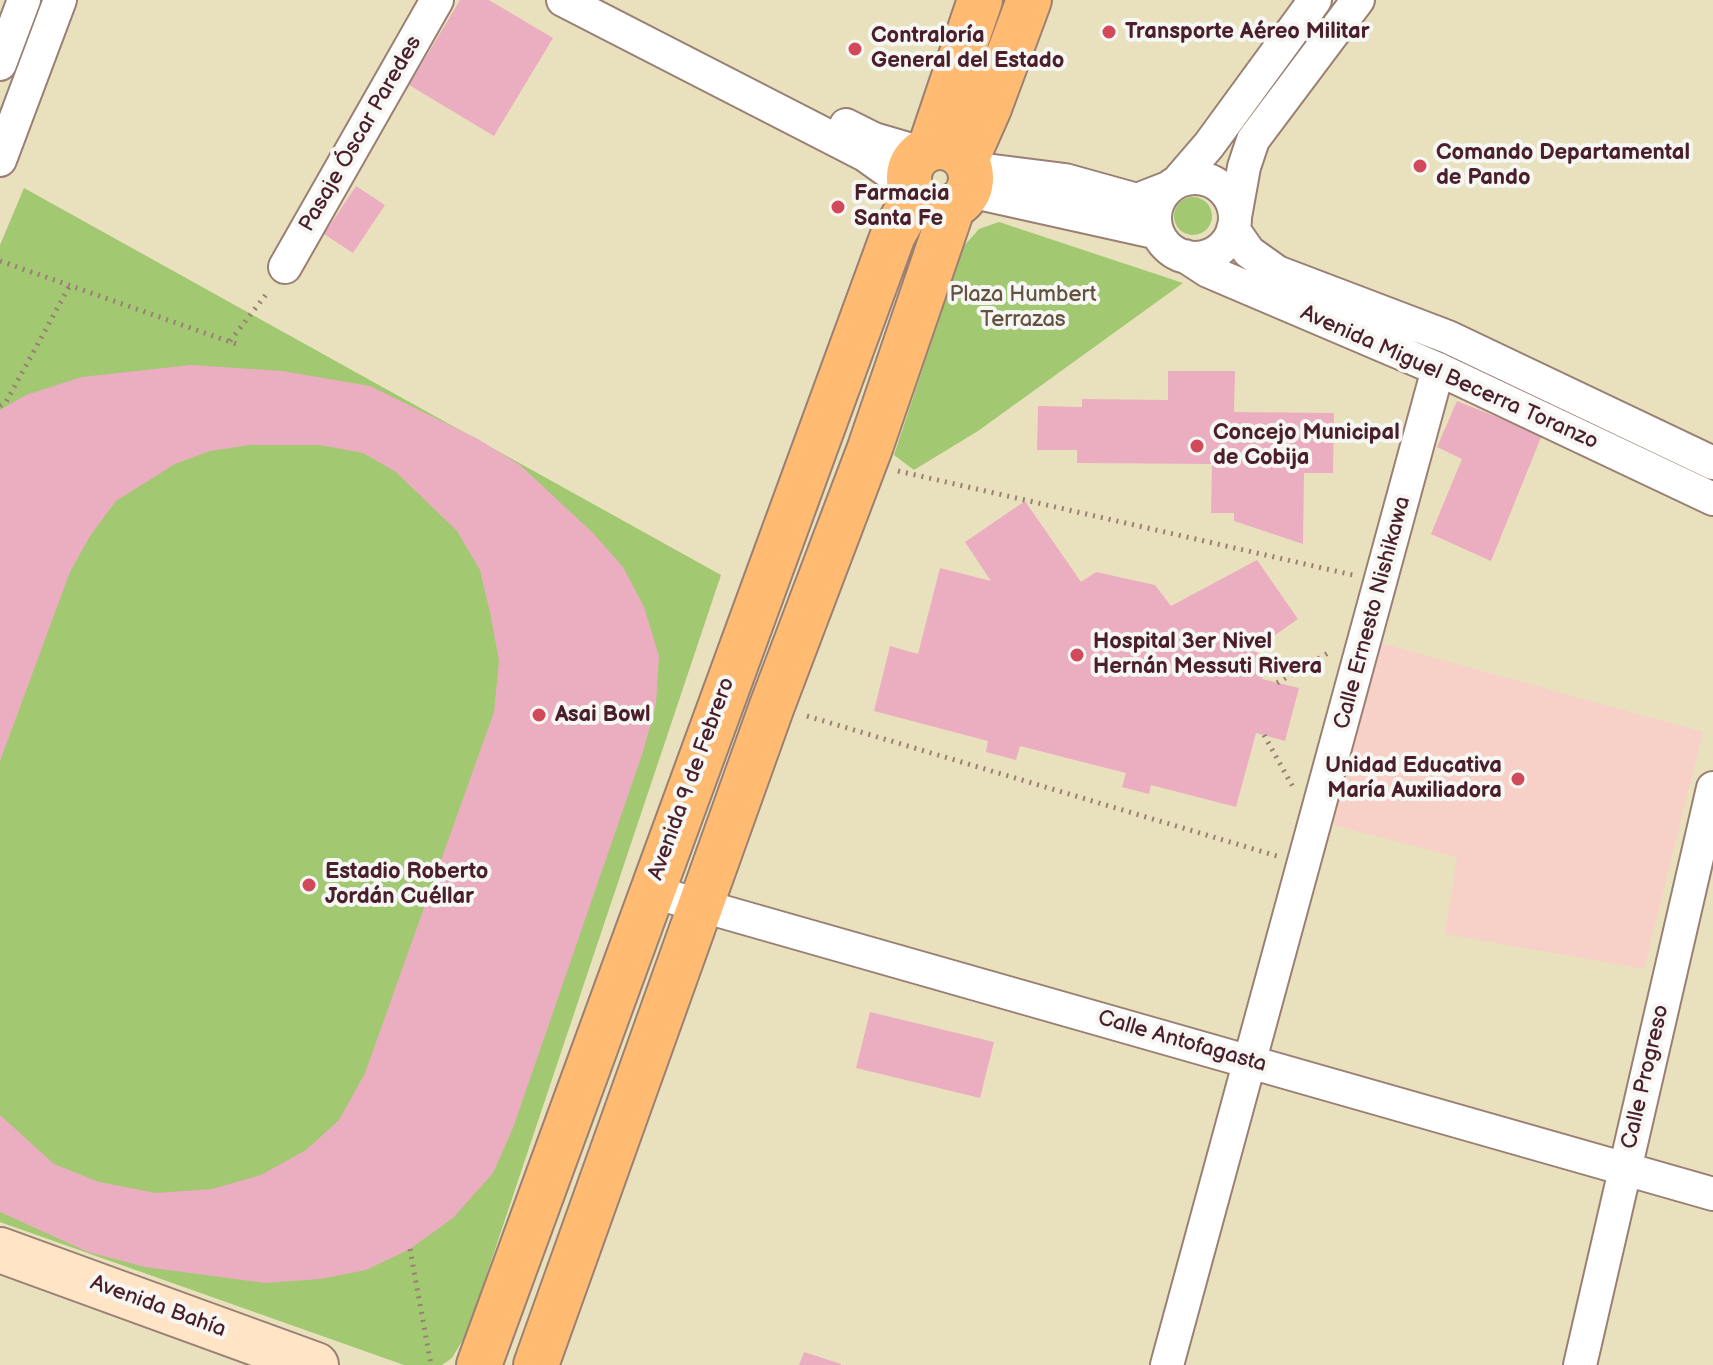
<!DOCTYPE html>
<html>
<head>
<meta charset="utf-8">
<style>
	body { margin:0 }
	canvas { display:block; background:#e9e1bd }
</style>
</head>
<body>
<canvas width="1713" height="1365"></canvas>
<script>
const context = document.querySelector('canvas').getContext('2d');
context.lineJoin = 'round';
function fillPath(path, color) {
  context.fillStyle = color;
  context.fill(path, 'evenodd');
}
function shape(rows) {
  const path = new Path2D();
  for (const r of rows) {
    if (r.length === 3) {
      path.moveTo(r[0] + r[2], r[1]);
      path.arc(r[0], r[1], r[2], 0, 2 * Math.PI);
      continue;
    }
    path.moveTo(r[0], r[1]);
    for (let i = 2; i < r.length; i += 2) path.lineTo(r[i], r[i + 1]);
  }
  return path;
}
function stroke(path, color, width, dash) {
  context.strokeStyle = color;
  context.lineWidth = width;
  context.lineCap = dash ? 'butt' : 'round';
  context.setLineDash(dash || []);
  context.stroke(path);
}
function write(font, color, halo, rows, align = 'center') {
  context.font = font + ' "Balsamiq Sans",sans-serif';
  context.lineWidth = 8;
  context.setLineDash([]);
  context.textBaseline = 'middle';
  context.strokeStyle = halo;
  context.fillStyle = color;
  for (const [text, x, y, turn = 0] of rows) {
    context.save();
    context.translate(x, y);
    context.rotate((+turn || 0) * Math.PI / 180);
    context.textAlign = isNaN(turn) ? turn : align;
    if (halo) context.strokeText(text, 0, 0);
    context.fillText(text, 0, 0);
    context.restore();
  }
}
fillPath(shape([
	[1381,643,1703,732,1644,969,1445,934,1457,857,1333,825]
]), '#f7d1c8');
fillPath(shape([
	[24,188,721,575,467,1333,452,1358,442,1365,404,1365,0,1222,0,245],
	[1193,216,19],
	[999,222,1183,283,978,431,914,470,894,455,963,247,979,229]
]), '#a2c872');
fillPath(shape([
	[460,0,489,0,553,38,494,136,409,85],
	[356,186,385,205,353,253,324,234],
	[191,365,282,371,370,386,478,439,520,465,592,532,623,567,644,607,659,656,656,704,643,752,513,1128,493,1173,453,1218,410,1249,366,1270,320,1279,265,1283,145,1267,88,1252,0,1212,0,1115,54,1164,99,1182,156,1193,212,1189,261,1175,306,1150,339,1120,365,1073,494,712,499,661,491,617,480,570,457,531,396,472,363,453,320,445,250,445,210,451,175,464,116,501,90,536,70,572,0,761,0,410,26,395,82,377],
	[1168,371,1235,371,1234,412,1334,413,1333,473,1304,473,1303,544,1234,521,1234,513,1211,513,1212,464,1077,463,1077,450,1037,450,1038,406,1082,407,1082,399,1168,400],
	[1457,401,1542,435,1491,561,1431,534,1462,459,1437,447],
	[1025,501,1081,582,1096,572,1155,585,1171,606,1257,560,1298,619,1252,651,1269,656,1262,679,1299,688,1285,741,1256,733,1236,807,1151,785,1149,794,1122,787,1126,773,1020,746,1016,760,986,752,988,741,874,711,890,646,918,654,940,568,991,581,965,542],
	[870,1012,994,1042,980,1098,856,1068],
	[804,1352,841,1364,841,1365,799,1365]
]), '#ebaec0');
const street = shape([
	[563,0,865,155,910,187],
	[0,64,24,0],
	[846,125,874,139,922,153],
	[0,160,60,0],
	[970,168,1065,180,1137,200,1168,188],
	[1195,218,40],
	[1178,181,1209,145,1315,0],
	[969,191,1158,233],
	[1235,217,1244,167,1253,140,1358,0],
	[1233,229,1249,252,1277,272,1448,337,1713,463],
	[1185,256,1208,271,1438,369,1713,499],
	[285,267,437,0],
	[650,891,1713,1194],
	[1167,1365,1438,369],
	[1580,1365,1713,788]
]);
const secondary = shape([
	[0,1250,316,1365]
]);
const primary = shape([
	[940,178,31],
	[930,148,980,0],
	[966,160,989,108,1029,0],
	[479,1365,893,235,915,196],
	[536,1365,772,706,870,448,953,206]
]);
stroke(street, '#9a8074', 36);
stroke(secondary, '#9a8074', 48);
stroke(primary, '#9a8074', 48);
stroke(shape([
	[0,261,239,345],
	[230,341,268,292],
	[0,406,6,402,70,285],
	[898,471,1353,575],
	[1277,683,1328,653],
	[807,716,1277,856],
	[1264,735,1293,787],
	[410,1249,431,1365]
]), '#9a8074', 5, [2, 6]);
stroke(street, '#fff', 32);
stroke(secondary, '#ffe4c6', 44);
stroke(primary, '#ffbb71', 44);
for (const [x, y, r, color] of [
	[1109,32,8,"#d1495b"],
	[855,49,8,"#d1495b"],
	[1420,166,8,"#d1495b"],
	[838,207,8,"#d1495b"],
	[1197,446,8,"#d1495b"],
	[1077,655,8,"#d1495b"],
	[539,715,8,"#d1495b"],
	[1518,779,8,"#d1495b"],
	[309,885,8,"#d1495b"]
]) {
  const dot = new Path2D();
  dot.arc(x, y, r, 0, 2 * Math.PI);
  context.fillStyle = color;
  context.fill(dot);
  stroke(dot, '#f6f6f2', 3);
}
write('bold 22px', '#4a1f2b', '#f6f6f2', [
	["Transporte Aéreo Militar",1125,32],
	["Contraloría",871,36],
	["General del Estado",871,61],
	["Comando Departamental",1436,153],
	["de Pando",1436,178],
	["Farmacia",854,194],
	["Santa Fe",854,219],
	["Concejo Municipal",1213,433],
	["de Cobija",1213,458],
	["Hospital 3er Nivel",1093,642],
	["Hernán Messuti Rivera",1093,667],
	["Asai Bowl",555,715],
	["Unidad Educativa",1502,766,"right"],
	["María Auxiliadora",1502,791,"right"],
	["Estadio Roberto",325,872],
	["Jordán Cuéllar",325,897]
], 'left');
write('22px', '#4a1f2b', '#f6f6f2', [
	["Pasaje Óscar Paredes",361,134,-60],
	["Avenida Miguel Becerra Toranzo",1449,378,24],
	["Calle Ernesto Nishikawa",1373,613,-75],
	["Avenida 9 de Febrero",692,779,-70],
	["Calle Antofagasta",1182,1042,16],
	["Calle Progreso",1646,1077,-77],
	["Avenida Bahía",158,1307,20]
]);
write('22px', '#645240', '#f6f6f2', [
	["Plaza Humbert",1023,295],
	["Terrazas",1023,320]
]);
</script>
</body>
</html>
